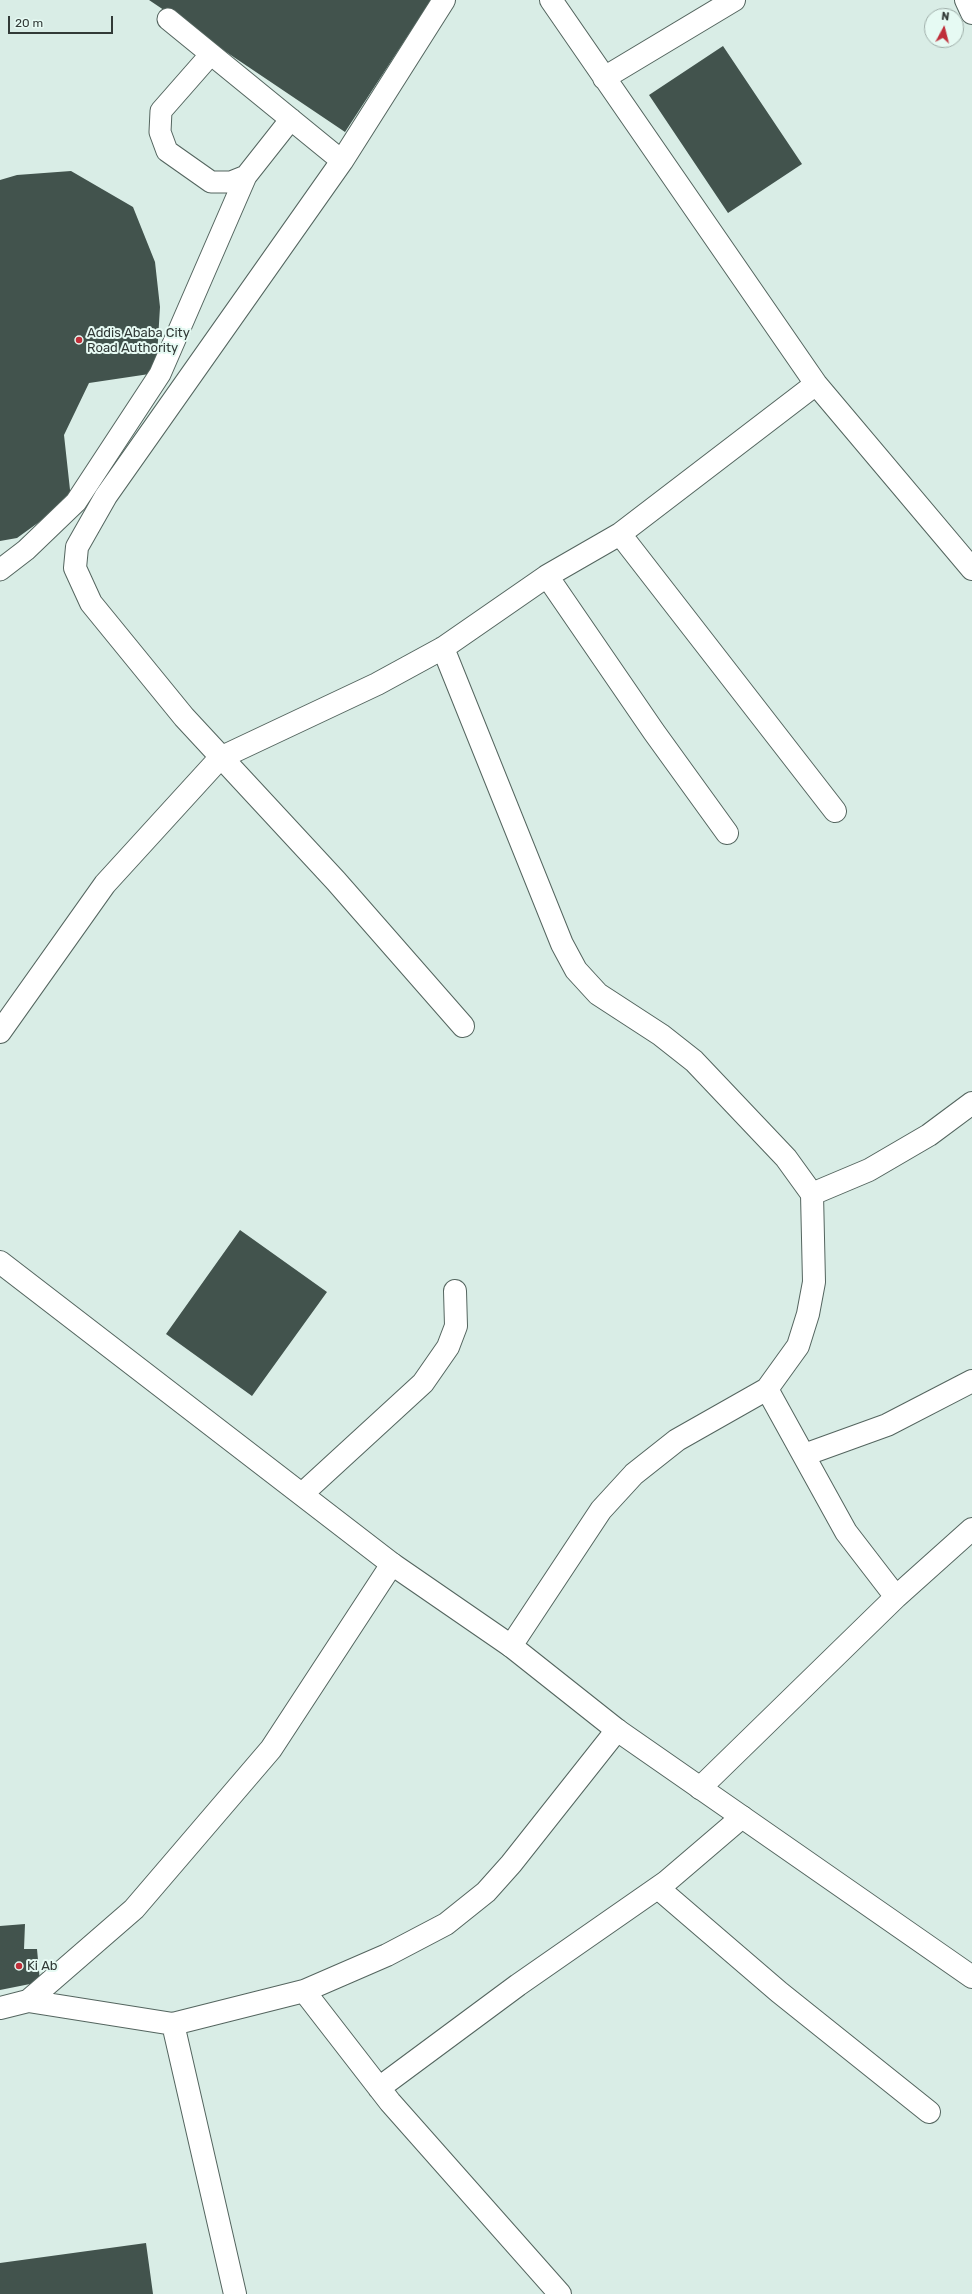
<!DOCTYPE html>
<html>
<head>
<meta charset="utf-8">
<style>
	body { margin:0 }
	#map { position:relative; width:972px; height:2294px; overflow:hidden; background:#d9ede6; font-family:Rubik,sans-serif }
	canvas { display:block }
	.north { position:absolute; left:924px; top:8px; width:40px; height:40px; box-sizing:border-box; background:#e6faf3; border:1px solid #9eada8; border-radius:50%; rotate:7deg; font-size:11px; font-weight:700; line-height:16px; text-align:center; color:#323a37 }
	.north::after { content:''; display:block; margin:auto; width:14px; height:18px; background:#bf2f3a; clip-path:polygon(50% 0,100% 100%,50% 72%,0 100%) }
	.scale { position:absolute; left:8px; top:16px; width:105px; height:18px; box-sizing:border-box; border:2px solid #323a37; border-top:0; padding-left:5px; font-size:12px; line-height:14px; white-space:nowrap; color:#323a37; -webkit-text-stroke:3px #e6faf3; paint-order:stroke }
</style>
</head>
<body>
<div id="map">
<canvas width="972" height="2294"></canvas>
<div class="north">N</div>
<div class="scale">20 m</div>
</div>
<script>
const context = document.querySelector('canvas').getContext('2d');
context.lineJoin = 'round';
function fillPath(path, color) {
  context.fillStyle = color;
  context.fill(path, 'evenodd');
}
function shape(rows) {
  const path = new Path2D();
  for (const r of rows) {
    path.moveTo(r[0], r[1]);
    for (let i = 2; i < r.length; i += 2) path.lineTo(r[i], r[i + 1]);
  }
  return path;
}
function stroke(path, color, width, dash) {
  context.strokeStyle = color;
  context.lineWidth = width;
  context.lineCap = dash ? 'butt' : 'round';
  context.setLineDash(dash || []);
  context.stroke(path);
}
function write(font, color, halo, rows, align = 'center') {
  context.font = font + ' Rubik,sans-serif';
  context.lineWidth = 4;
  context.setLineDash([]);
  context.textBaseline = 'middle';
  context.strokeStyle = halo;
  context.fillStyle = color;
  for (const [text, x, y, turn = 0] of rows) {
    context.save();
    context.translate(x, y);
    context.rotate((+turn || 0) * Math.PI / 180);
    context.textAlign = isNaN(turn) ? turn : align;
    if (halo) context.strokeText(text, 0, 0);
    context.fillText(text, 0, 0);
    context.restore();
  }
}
fillPath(shape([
	[149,0,431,0,345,132],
	[723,46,802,164,728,213,649,95],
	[71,171,133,207,155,262,160,307,156,373,89,383,64,435,71,499,17,538,0,541,0,180,17,175],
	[240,1230,327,1292,252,1396,166,1334],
	[25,1924,24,1949,37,1949,40,1982,0,1990,0,1926],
	[146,2243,153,2294,0,2294,0,2263]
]), '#42534d');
const lane = shape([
	[168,19,342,161],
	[211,54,161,111,160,132,167,151,211,182,231,182,246,176,291,119],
	[0,570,26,550,76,502,160,374,246,176]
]);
const street = shape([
	[444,0,342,161,106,496,77,547,75,568,91,603,184,717,336,881,463,1026],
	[551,0,816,384,972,569],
	[966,0,972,13],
	[604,78,734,0],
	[620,534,835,811],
	[547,576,654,732,727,833],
	[443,648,562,944,576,970,598,994,661,1035,694,1061,786,1158,812,1194,814,1282,808,1314,798,1346,767,1389,677,1440,634,1474,601,1510,511,1646],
	[0,1032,105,884,220,758,377,684,443,648,547,576,620,534,816,384],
	[812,1194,869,1170,929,1135,972,1103],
	[804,1455,887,1425,972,1381],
	[302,1494,423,1383,448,1347,456,1326,455,1291],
	[896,1597,972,1529],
	[700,1788,896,1597,846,1532,767,1389],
	[658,1888,779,1992,929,2112],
	[304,1991,390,2102,560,2294],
	[28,2001,134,1909,271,1749,392,1564],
	[0,2008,28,2001,173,2024,304,1991,387,1955,446,1924,486,1892,511,1864,617,1730],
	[173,2024,235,2294],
	[379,2088,518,1985,666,1882,742,1817]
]);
const secondary = shape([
	[0,1262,392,1564,511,1646,617,1730,972,1977]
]);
stroke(lane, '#54655f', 23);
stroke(street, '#54655f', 24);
stroke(secondary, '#54655f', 24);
stroke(lane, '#fff', 21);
stroke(street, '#fff', 22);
stroke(secondary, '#fff', 22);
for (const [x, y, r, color] of [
	[79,340,4,"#bf2f3a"],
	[19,1966,4,"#bf2f3a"]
]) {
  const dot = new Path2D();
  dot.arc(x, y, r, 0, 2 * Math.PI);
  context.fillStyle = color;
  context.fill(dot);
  stroke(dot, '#e6faf3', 1.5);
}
write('13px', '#323a37', '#e6faf3', [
	["Addis Ababa City",87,333],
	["Road Authority",87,348],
	["Ki Ab",27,1966]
], 'left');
</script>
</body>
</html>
